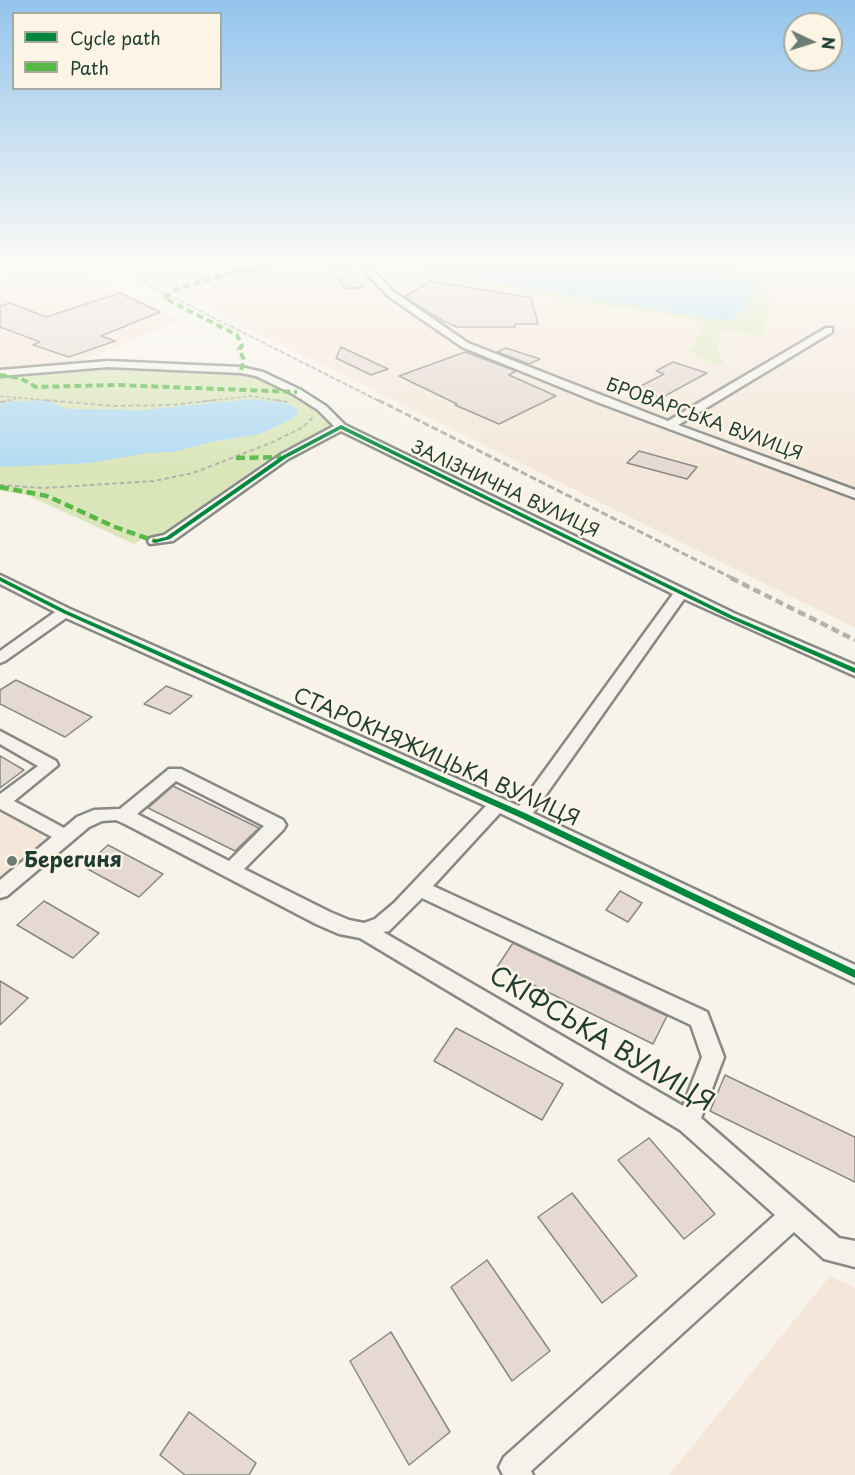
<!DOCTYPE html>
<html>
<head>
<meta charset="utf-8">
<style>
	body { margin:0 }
	#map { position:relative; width:855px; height:1475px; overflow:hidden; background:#f7f3ea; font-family:"Playpen Sans",sans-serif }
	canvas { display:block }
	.legend { position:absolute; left:12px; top:12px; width:210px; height:78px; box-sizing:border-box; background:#fcf5e5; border:2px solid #a4ab9e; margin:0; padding:8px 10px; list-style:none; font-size:18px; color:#1f3d34 }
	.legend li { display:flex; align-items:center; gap:12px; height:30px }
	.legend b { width:30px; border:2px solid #a4ab9e }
	.north { position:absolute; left:783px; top:12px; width:60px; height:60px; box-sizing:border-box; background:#fcf5e5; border:2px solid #a4ab9e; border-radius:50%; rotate:94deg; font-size:16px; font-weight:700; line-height:24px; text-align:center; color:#1f3d34 }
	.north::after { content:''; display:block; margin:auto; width:21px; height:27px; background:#6b7d74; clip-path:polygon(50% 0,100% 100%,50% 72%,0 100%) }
</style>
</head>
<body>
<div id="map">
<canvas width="855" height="1475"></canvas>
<ul class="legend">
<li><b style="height:8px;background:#00873e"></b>Cycle path</li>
<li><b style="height:8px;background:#58b947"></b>Path</li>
</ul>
<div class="north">N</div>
</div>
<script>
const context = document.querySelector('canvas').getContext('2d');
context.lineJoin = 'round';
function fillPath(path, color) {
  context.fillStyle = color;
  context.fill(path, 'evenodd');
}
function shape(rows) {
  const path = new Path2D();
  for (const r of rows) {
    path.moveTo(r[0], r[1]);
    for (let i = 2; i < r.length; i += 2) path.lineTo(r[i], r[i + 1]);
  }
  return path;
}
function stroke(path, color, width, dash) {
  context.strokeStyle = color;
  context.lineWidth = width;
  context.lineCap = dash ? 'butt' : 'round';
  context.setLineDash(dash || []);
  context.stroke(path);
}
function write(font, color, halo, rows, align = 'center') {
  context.font = font + ' "Playpen Sans",sans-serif';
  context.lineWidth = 5;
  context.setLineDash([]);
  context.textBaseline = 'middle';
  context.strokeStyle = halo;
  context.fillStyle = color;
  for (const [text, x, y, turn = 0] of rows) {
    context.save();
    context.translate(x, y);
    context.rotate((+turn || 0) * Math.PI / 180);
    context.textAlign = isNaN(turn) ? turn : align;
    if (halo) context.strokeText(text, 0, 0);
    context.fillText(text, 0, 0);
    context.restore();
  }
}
fillPath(shape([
	[50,263,66,263,180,320,82,361,0,372,0,277],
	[115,263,855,263,855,628],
	[0,811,49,840,0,882],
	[830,1276,855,1288,855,1475,669,1475]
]), '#f4e7da');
fillPath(shape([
	[423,263,471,263,461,271,475,280,718,320,728,320,691,269,630,263,696,263,767,271,776,277,763,336,723,330,717,344,718,354,725,364,716,365,689,351,704,322,432,277,420,268],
	[127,367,249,375,307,404,332,427,266,461,159,537,147,536,134,544,27,495,0,491,0,376,80,368]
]), '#dae6ba');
fillPath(shape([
	[471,263,630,263,740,276,750,279,758,287,739,314,728,320,718,320,464,277,460,274,461,271],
	[254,399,288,404,296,408,298,413,294,418,260,434,211,442,173,452,147,453,89,463,0,467,0,405,5,402,44,400,68,409,142,410]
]), '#b3dbf2');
const building = shape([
	[324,263,344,263,364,287,347,289,324,263],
	[430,281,531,298,538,324,515,324,515,327,457,327,443,321,405,297,430,281],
	[120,293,160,312,101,336,115,341,69,357,33,345,40,342,0,327,0,306,10,303,46,317,120,293],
	[341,347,388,369,371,375,336,358,341,347],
	[506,348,540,359,529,364,497,352,506,348],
	[465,352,516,371,509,375,556,396,499,424,455,405,457,404,399,376,465,352],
	[673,362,707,373,661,398,635,389,664,374,656,371,673,362],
	[639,451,697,467,687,479,627,463,639,451],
	[16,680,92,717,65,737,0,704,0,690,16,680],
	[166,686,192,696,170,714,144,704,166,686],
	[0,756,24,770,0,788,0,756],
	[173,786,259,828,235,851,148,808,173,786],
	[108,845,163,874,139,897,84,867,108,845],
	[620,891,642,903,628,922,606,910,620,891],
	[44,901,99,933,73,958,17,925,44,901],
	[513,943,667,1016,653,1044,497,967,513,943],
	[0,981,28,998,0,1025,0,981],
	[456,1028,563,1084,542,1120,434,1061,456,1028],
	[725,1075,855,1137,855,1182,710,1111,725,1075],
	[649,1138,715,1214,684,1239,618,1160,649,1138],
	[572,1193,637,1276,602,1303,538,1217,572,1193],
	[487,1260,550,1351,512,1381,451,1287,487,1260],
	[391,1332,450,1432,409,1465,350,1361,391,1332],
	[189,1412,256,1463,249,1475,185,1475,160,1455,189,1412]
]);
fillPath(building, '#e5d9d1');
stroke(building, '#868984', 1.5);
const minor = shape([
	[260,263,271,263,251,271,247,268,260,263],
	[358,263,366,263,394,292,468,343,668,421,826,328,832,328,832,332,678,425,855,490,855,498,597,402,462,347,388,296,358,263],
	[108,361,241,367,263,372,301,390,326,406,345,425,736,614,855,665,855,676,684,599,533,813,855,965,855,983,500,813,433,886,707,1012,724,1057,701,1118,839,1238,855,1241,855,1267,824,1259,794,1232,531,1471,533,1475,503,1475,499,1467,504,1457,775,1215,680,1130,360,938,339,934,316,924,125,824,116,820,102,821,89,827,7,896,0,898,0,880,52,837,0,809,0,794,38,766,0,744,0,731,56,761,58,765,14,801,64,828,77,817,94,810,120,809,169,769,181,769,283,820,286,825,283,830,244,869,330,912,349,920,364,923,375,919,394,903,486,806,66,618,5,661,0,663,0,651,55,612,0,584,0,575,70,609,519,806,673,594,341,431,288,459,173,541,150,544,148,541,150,538,164,535,280,455,334,426,318,410,293,394,256,376,241,373,108,367,0,376,0,370,108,361],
	[176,781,264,826,229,861,137,814,176,781],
	[422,898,691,1025,702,1057,683,1106,383,932,389,931,422,898]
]);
stroke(minor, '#868984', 5);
stroke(shape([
	[0,396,63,402],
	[2,402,16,399],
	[201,402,251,396,285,402]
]), '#b0b2ad', 1.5, [4, 2]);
stroke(shape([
	[46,400,114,406,171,405,215,400],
	[276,400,288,402],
	[0,402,10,400],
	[0,485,43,488,154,481,193,473,273,442,303,427,313,417]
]), '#b0b2ad', 2, [4.5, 3]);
fillPath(minor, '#f5f2ec');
stroke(shape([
	[105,263,381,402]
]), '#b0b2ad', 2, [5, 2]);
stroke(shape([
	[378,400,734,579]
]), '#b0b2ad', 3, [7, 3]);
stroke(shape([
	[731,578,855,640]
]), '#b0b2ad', 4.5, [8, 4.5]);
stroke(shape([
	[241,370,244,360,239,349,242,346,237,335,164,298,176,289,251,268],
	[0,375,20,378,36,387,116,385,297,392]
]), '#58b947', 4, [7, 4]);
stroke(shape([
	[236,458,281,457],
	[0,487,47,496,115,527,155,541]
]), '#58b947', 4.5, [9, 4.5]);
fillPath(shape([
	[341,425,733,616,855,668,855,673,729,618,341,429,286,458,170,539,155,543,152,541,153,540,166,537,282,456,341,425],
	[0,577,67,611,525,813,855,970,855,978,519,817,63,613,0,581,0,577]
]), '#00873e');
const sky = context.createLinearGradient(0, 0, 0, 469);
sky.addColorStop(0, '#93c4ec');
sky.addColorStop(0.56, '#fbfaf6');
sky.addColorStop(1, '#fbfaf600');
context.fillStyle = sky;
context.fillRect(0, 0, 855, 469);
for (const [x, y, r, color] of [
	[12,861,6,"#6b7d74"]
]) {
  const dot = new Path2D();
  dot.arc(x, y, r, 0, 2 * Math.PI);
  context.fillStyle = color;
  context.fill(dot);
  stroke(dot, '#fcf5e5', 2);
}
write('18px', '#1f3d34', '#fcf5e5', [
	["БРОВАРСЬКА ВУЛИЦЯ",704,420,20],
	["ЗАЛІЗНИЧНА ВУЛИЦЯ",505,490,25]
]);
write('21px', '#1f3d34', '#fcf5e5', [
	["СТАРОКНЯЖИЦЬКА ВУЛИЦЯ",436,758,24]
]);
write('bold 21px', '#1f3d34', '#fcf5e5', [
	["Берегиня",24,861]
], 'left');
write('26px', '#1f3d34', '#fcf5e5', [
	["СКІФСЬКА ВУЛИЦЯ",601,1040,31]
]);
</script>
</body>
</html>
